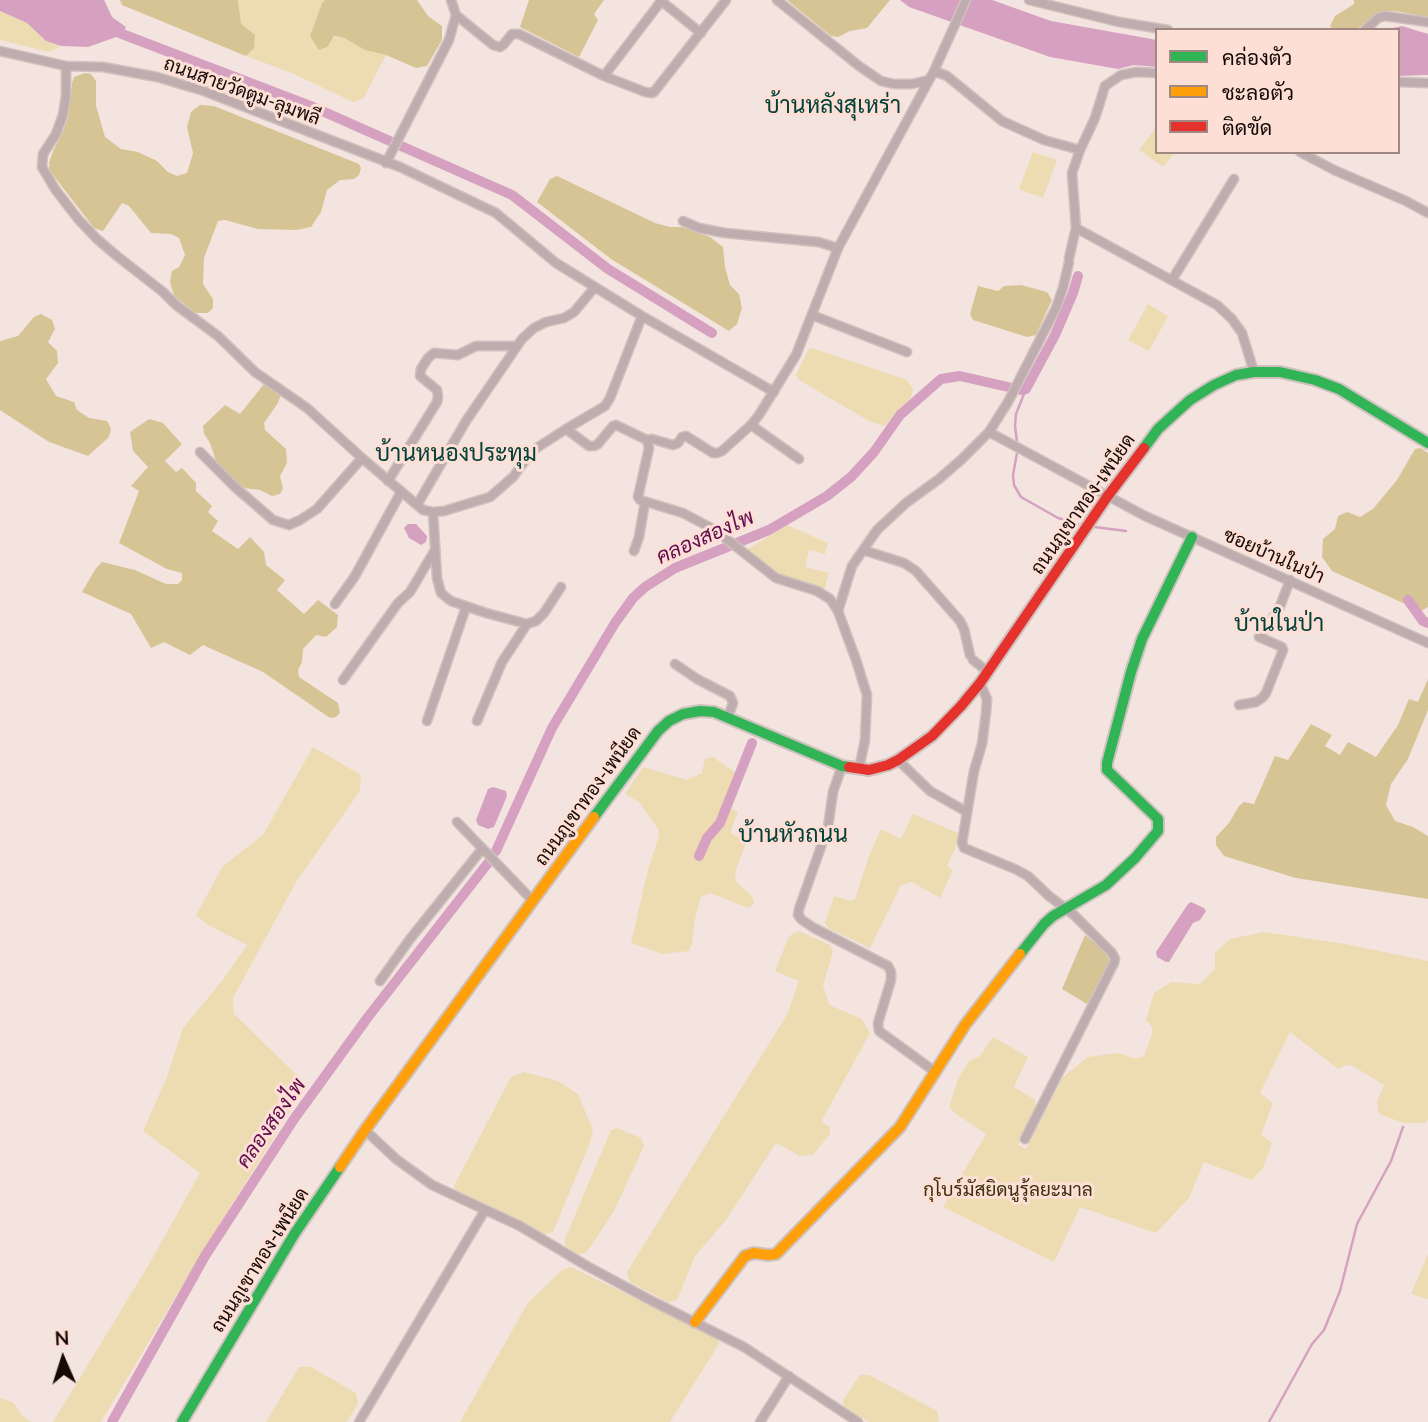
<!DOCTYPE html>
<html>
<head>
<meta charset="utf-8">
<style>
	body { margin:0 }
	#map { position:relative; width:1428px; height:1422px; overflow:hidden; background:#f4e4df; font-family:Lato,Sarabun,sans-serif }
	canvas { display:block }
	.legend { position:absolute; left:1155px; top:28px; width:245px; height:126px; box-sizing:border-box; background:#fddfd6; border:2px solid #a08983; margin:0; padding:9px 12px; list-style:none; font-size:21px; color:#150906 }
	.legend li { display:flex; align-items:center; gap:14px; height:35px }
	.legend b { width:35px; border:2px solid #a08983 }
	.north { position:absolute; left:28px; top:1324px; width:70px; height:70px; -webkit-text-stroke:5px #fddfd6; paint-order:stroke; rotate:357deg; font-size:19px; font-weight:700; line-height:28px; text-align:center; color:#150906 }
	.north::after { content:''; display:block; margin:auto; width:24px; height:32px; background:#150906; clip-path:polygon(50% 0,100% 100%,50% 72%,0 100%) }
</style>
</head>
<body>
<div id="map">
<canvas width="1428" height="1422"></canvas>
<ul class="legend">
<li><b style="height:9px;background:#30b455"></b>คล่องตัว</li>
<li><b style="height:9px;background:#ff9f0a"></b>ชะลอตัว</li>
<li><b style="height:9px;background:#e5322d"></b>ติดขัด</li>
</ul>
<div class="north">N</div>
</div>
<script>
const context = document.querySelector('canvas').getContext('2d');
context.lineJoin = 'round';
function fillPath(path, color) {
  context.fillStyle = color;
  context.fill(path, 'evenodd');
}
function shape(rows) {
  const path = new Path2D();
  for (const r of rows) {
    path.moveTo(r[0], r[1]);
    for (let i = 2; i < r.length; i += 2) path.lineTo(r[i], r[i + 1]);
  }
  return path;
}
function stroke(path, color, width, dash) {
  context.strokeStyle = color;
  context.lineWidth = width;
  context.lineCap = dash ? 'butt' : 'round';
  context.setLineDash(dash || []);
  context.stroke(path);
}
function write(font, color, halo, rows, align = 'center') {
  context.font = font + ' Lato,Sarabun,sans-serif';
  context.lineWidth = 6;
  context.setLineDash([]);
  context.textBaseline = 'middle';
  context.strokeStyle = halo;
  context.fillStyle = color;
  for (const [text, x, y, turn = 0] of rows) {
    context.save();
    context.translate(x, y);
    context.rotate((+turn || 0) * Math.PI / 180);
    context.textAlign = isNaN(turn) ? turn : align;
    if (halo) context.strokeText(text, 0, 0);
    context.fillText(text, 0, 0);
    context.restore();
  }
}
fillPath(shape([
	[238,0,325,0,322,4,310,36,344,38,365,50,386,55,363,99,353,102,294,74,246,56,254,48,241,25],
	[0,11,27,23,46,41,61,46,49,52,0,40],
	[1157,126,1157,152,1175,152,1163,167,1139,150],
	[1033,152,1057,160,1043,198,1019,189],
	[1148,304,1168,316,1149,351,1128,340],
	[812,348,907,380,913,389,911,398,895,413,885,426,869,421,799,380,796,375,808,350],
	[787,525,828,543,825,554,809,550,805,567,829,573,824,591,777,576,745,551],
	[313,747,361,775,360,791,296,882,233,998,234,1014,302,1080,304,1089,201,1254,101,1422,53,1422,148,1266,200,1173,143,1131,167,1077,183,1028,222,981,247,945,208,925,196,915,223,866,263,835],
	[713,757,736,773,724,805,738,812,730,833,747,841,735,872,736,882,752,896,754,904,748,908,710,893,701,897,694,923,692,944,689,951,663,954,631,943,648,870,659,836,659,830,639,802,625,794,643,767,687,780,702,773,705,759],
	[913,814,958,833,956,846,947,866,953,870,940,898,912,882,901,885,870,948,828,928,825,923,834,896,851,901,855,899,869,856,881,829,901,839],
	[799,931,830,945,833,952,823,985,829,1005,862,1019,870,1033,821,1122,830,1127,830,1134,813,1155,800,1156,776,1143,726,1220,695,1256,677,1300,668,1302,630,1282,627,1272,788,1013,799,981,775,971,789,936],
	[1264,932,1345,944,1428,961,1428,1120,1425,1123,1404,1123,1379,1114,1377,1102,1384,1085,1353,1066,1345,1065,1338,1069,1290,1032,1260,1093,1273,1103,1261,1135,1272,1143,1263,1168,1252,1180,1204,1162,1189,1198,1156,1233,1080,1207,1054,1262,943,1207,986,1134,956,1114,949,1107,958,1079,969,1061,980,1056,993,1037,1028,1057,1014,1087,1034,1099,1037,1107,1018,1145,1026,1149,1063,1077,1088,1057,1118,1053,1136,1059,1144,1056,1152,1034,1152,1027,1146,1020,1154,993,1171,982,1200,984,1215,969,1215,953,1230,939],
	[524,1072,558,1081,578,1094,593,1130,589,1145,553,1232,543,1235,521,1221,455,1191,454,1186,511,1077],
	[617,1128,641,1138,644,1146,614,1211,587,1252,578,1255,565,1246,565,1239,611,1130],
	[1428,1254,1428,1299,1411,1294],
	[571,1267,717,1338,719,1344,670,1422,460,1422,528,1303,562,1270],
	[299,1367,311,1367,356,1393,358,1403,347,1422,266,1422],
	[860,1375,869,1375,937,1411,939,1420,938,1422,869,1422,844,1407,843,1400],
	[0,1398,14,1403,22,1416,32,1422,0,1422]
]), '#eddbb1');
fillPath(shape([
	[120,0,238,0,241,24,255,35,254,48,246,56,122,5],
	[325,0,417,0,428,16,442,26,442,40,427,66,416,68,386,55,365,50,344,38,334,36,327,47,319,50,310,36,322,3],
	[529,0,604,0,594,14,598,20,579,57,520,27],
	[787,0,890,0,867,28,850,31,838,37,831,36],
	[1354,0,1428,0,1428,17,1395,11,1382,12,1371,18,1356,30,1333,30,1330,26,1335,16,1354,4],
	[85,73,91,74,96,81,96,106,105,137,121,149,138,152,157,161,168,172,177,176,187,173,193,153,187,127,191,112,200,105,214,106,359,164,361,168,359,175,354,179,340,180,327,190,321,212,311,227,296,230,258,229,225,220,218,221,204,258,203,284,213,299,213,308,208,313,196,313,174,296,170,282,172,271,179,267,185,255,179,238,171,234,151,233,129,206,122,203,103,231,94,228,50,171,49,163,53,151,62,134,68,118,72,83,74,77],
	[557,176,655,223,670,227,683,227,710,237,723,247,725,267,730,285,739,294,742,308,737,324,729,331,611,259,537,202,550,179],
	[1021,285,1047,292,1052,300,1036,335,1027,337,973,320,970,314,978,286,998,291,1004,286],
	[41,314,52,320,55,329,48,342,57,351,58,363,46,379,56,396,74,402,77,410,89,418,107,421,111,429,109,437,88,456,49,442,0,410,0,341,18,336,34,317],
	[264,384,281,394,278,403,264,423,265,430,286,449,287,463,280,476,283,488,280,494,272,496,260,490,243,488,231,479,216,461,210,443,204,434,203,426,225,405,240,414],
	[149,419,163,423,182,444,165,461,176,472,182,468,196,483,196,491,212,506,208,512,218,521,212,531,238,549,250,537,264,552,266,565,285,580,277,590,304,614,318,600,338,615,337,627,326,637,316,635,303,649,302,662,298,670,299,677,338,703,340,713,336,717,330,718,263,672,203,645,190,655,164,642,151,648,131,614,82,592,96,568,102,562,135,570,166,584,178,584,182,580,182,573,167,569,119,543,139,491,131,486,148,467,133,451,130,432],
	[1421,448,1428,453,1428,607,1421,611,1332,571,1322,557,1323,539,1335,529,1338,516,1347,512,1360,517,1373,509,1397,480,1415,449],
	[1428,679,1428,710,1408,759,1391,784,1386,805,1395,821,1413,827,1428,836,1428,899,1296,878,1224,856,1216,845,1216,837,1229,823,1239,806,1244,802,1254,804,1275,756,1288,760,1311,724,1332,735,1325,746,1340,755,1348,742,1376,757,1398,725,1409,699,1418,702],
	[1085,935,1108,954,1109,962,1087,1004,1062,989]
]), '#d7c495');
fillPath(shape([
	[0,0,104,0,112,17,126,27,122,35,88,47,61,46,46,41,27,23,0,11],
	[900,0,992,0,1051,21,1157,40,1157,67,1134,65,1118,69,1050,57,909,7],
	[1402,26,1428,34,1428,75,1398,76,1398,30,1384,30],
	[408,524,416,524,427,536,426,542,421,545,409,538,404,528],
	[493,787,506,791,507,796,494,827,488,829,478,825,476,820,488,789],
	[1191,902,1204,908,1206,911,1200,920,1193,923,1169,962,1166,962,1157,957,1156,952,1188,904]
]), '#d6a1c1');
stroke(shape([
	[1017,442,1015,426,1016,414,1026,389],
	[1017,453,1013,475,1014,485,1021,497,1058,518,1078,524],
	[1095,527,1126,531],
	[1269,1422,1312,1344,1324,1330,1340,1291,1357,1224,1391,1161,1403,1127]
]), '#d6a1c1', 2.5);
stroke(shape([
	[109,29,313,107,512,195,608,269,712,333],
	[1408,600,1423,621,1428,623],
	[496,851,552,728,615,623,633,598,645,587,675,568,769,530,827,496,851,477,874,452,900,415,941,379,960,376,1021,390,1026,389,1055,335,1073,293,1078,276],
	[699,856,707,838,720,823,752,743],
	[112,1422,205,1256,294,1119,368,1017,488,863]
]), '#d6a1c1', 10);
const street = shape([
	[451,0,456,15,493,45,500,47,504,44,512,34,519,34,604,76,645,92,652,93,654,92,726,0],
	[660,0,701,33],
	[777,0,859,66,881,81,894,84,912,84,929,80],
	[966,0,934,71,947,76,1002,121,1044,140,1080,150],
	[1029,0,1119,22,1168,30],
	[1365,30,1378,18,1385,16,1428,22],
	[0,51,66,66,103,67,157,77,204,91,400,167,496,213,556,263,642,316,774,392],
	[66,66,66,96,63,115,56,134,43,154,42,167,55,189,78,219,97,239,117,256,163,292,176,305,218,336,255,372,307,408,362,458,423,510,433,512,444,511,490,497,513,477,532,451,566,429,605,406,610,398,642,316],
	[604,76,662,0],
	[1398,82,1428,83],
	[1300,152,1334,170,1406,201,1428,213],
	[386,163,449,40,456,15],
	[683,221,699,228,725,233,818,242,838,248],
	[1076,228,1217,305,1232,319,1242,333,1254,372],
	[1069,258,1076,228,1072,173,1080,150,1095,118,1105,86,1121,75,1136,72,1157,73],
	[1172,280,1234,179],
	[812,315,907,352],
	[566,429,589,446,594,446,598,444,613,426,616,425,647,440,649,448,638,497,640,500,683,513,715,530,776,578,817,591,830,599,838,611,856,660,867,695,865,740,859,769],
	[989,432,1145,516,1428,643],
	[647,440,652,439,673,445,678,443,682,437,686,436,713,453,717,453,722,451,751,425],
	[200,452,236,488,273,520,289,525,300,520,317,509,362,458],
	[799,459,751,425,759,415,796,355,838,248,934,71],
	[388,481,437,402,438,397,437,390,420,376,421,369,428,358,434,353,458,355,476,346,516,346],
	[417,505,466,421,522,339,534,328,546,322,564,318,574,312,595,287],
	[433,512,437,578,441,593,451,601,486,613,527,624,536,621,544,613,561,587],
	[863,550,904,563,916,571,960,621,964,629,970,655],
	[634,551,639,537,645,502],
	[335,604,355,576,401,492],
	[838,611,852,566,877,530,906,503,939,479,962,459,989,432,1008,402,1056,308,1063,288,1069,262],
	[973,660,988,672],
	[675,664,697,679,730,696,733,703,728,717],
	[343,680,398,603,410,592,435,550],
	[980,683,987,699,986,713,982,744,974,771,962,843,964,848,1015,869,1028,876,1049,896,1074,915,1112,953,1115,959,1114,963,1025,1139],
	[1239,705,1256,702,1262,698,1266,693,1283,650,1282,647,1259,637,1279,609,1290,580],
	[427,721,466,607],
	[477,721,502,662,527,624],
	[898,760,930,791,967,812],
	[842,766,833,792,828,827,799,909,798,915,802,920,814,928,888,966,891,972,891,980,878,1023,879,1031,934,1071],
	[457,822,533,901],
	[380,981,410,939,482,849],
	[365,1130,396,1159,432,1185,520,1226,587,1266,652,1301,744,1347,858,1422],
	[359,1422,485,1210],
	[760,1422,789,1376]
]);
const fast = shape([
	[1144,448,1158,429,1190,400,1214,385,1236,375,1254,372,1280,372,1315,380,1339,389,1428,443],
	[594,817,658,731,669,721,683,714,700,711,714,712,842,766,849,767],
	[1020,954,1044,924,1053,916,1106,885,1135,858,1158,831,1158,819,1107,770,1107,763,1131,672,1142,639,1192,537],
	[182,1422,295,1233,340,1167]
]);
const slow = shape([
	[340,1167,365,1130,594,817],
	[695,1322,745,1256,754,1253,768,1255,776,1254,900,1127,965,1025,1020,954]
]);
const jam = shape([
	[849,767,869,770,888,765,898,760,932,736,961,706,980,683,1107,497,1144,448]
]);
stroke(street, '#cfc2be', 11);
stroke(fast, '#cfc2be', 14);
stroke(slow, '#cfc2be', 14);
stroke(jam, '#cfc2be', 14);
stroke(street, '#bfacae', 8);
stroke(fast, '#30b455', 10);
stroke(slow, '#ff9f0a', 10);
stroke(jam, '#e5322d', 10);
write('19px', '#150906', '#fddfd6', [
	["ถนนสายวัดตูม-ลุมพลี",242,91,20],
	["ถนนภูเขาทอง-เพนียด",1083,504,-55],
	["ซอยบ้านในป่า",1274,556,24],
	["ถนนภูเขาทอง-เพนียด",588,796,-54],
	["ถนนภูเขาทอง-เพนียด",260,1260,-58]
]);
write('19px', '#3b320d', '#fddfd6', [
	["กุโบร์มัสยิดนูรุ้ลยะมาล",1008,1190]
]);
write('italic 21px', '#600d4f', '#fddfd6', [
	["คลองสองไพ",705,537,-24],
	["คลองสองไพ",271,1123,-55]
]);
write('23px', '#01413a', '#fddfd6', [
	["บ้านหลังสุเหร่า",833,106],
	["บ้านหนองประทุม",456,454],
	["บ้านในป่า",1279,624],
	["บ้านหัวถนน",793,835]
]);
</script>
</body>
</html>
